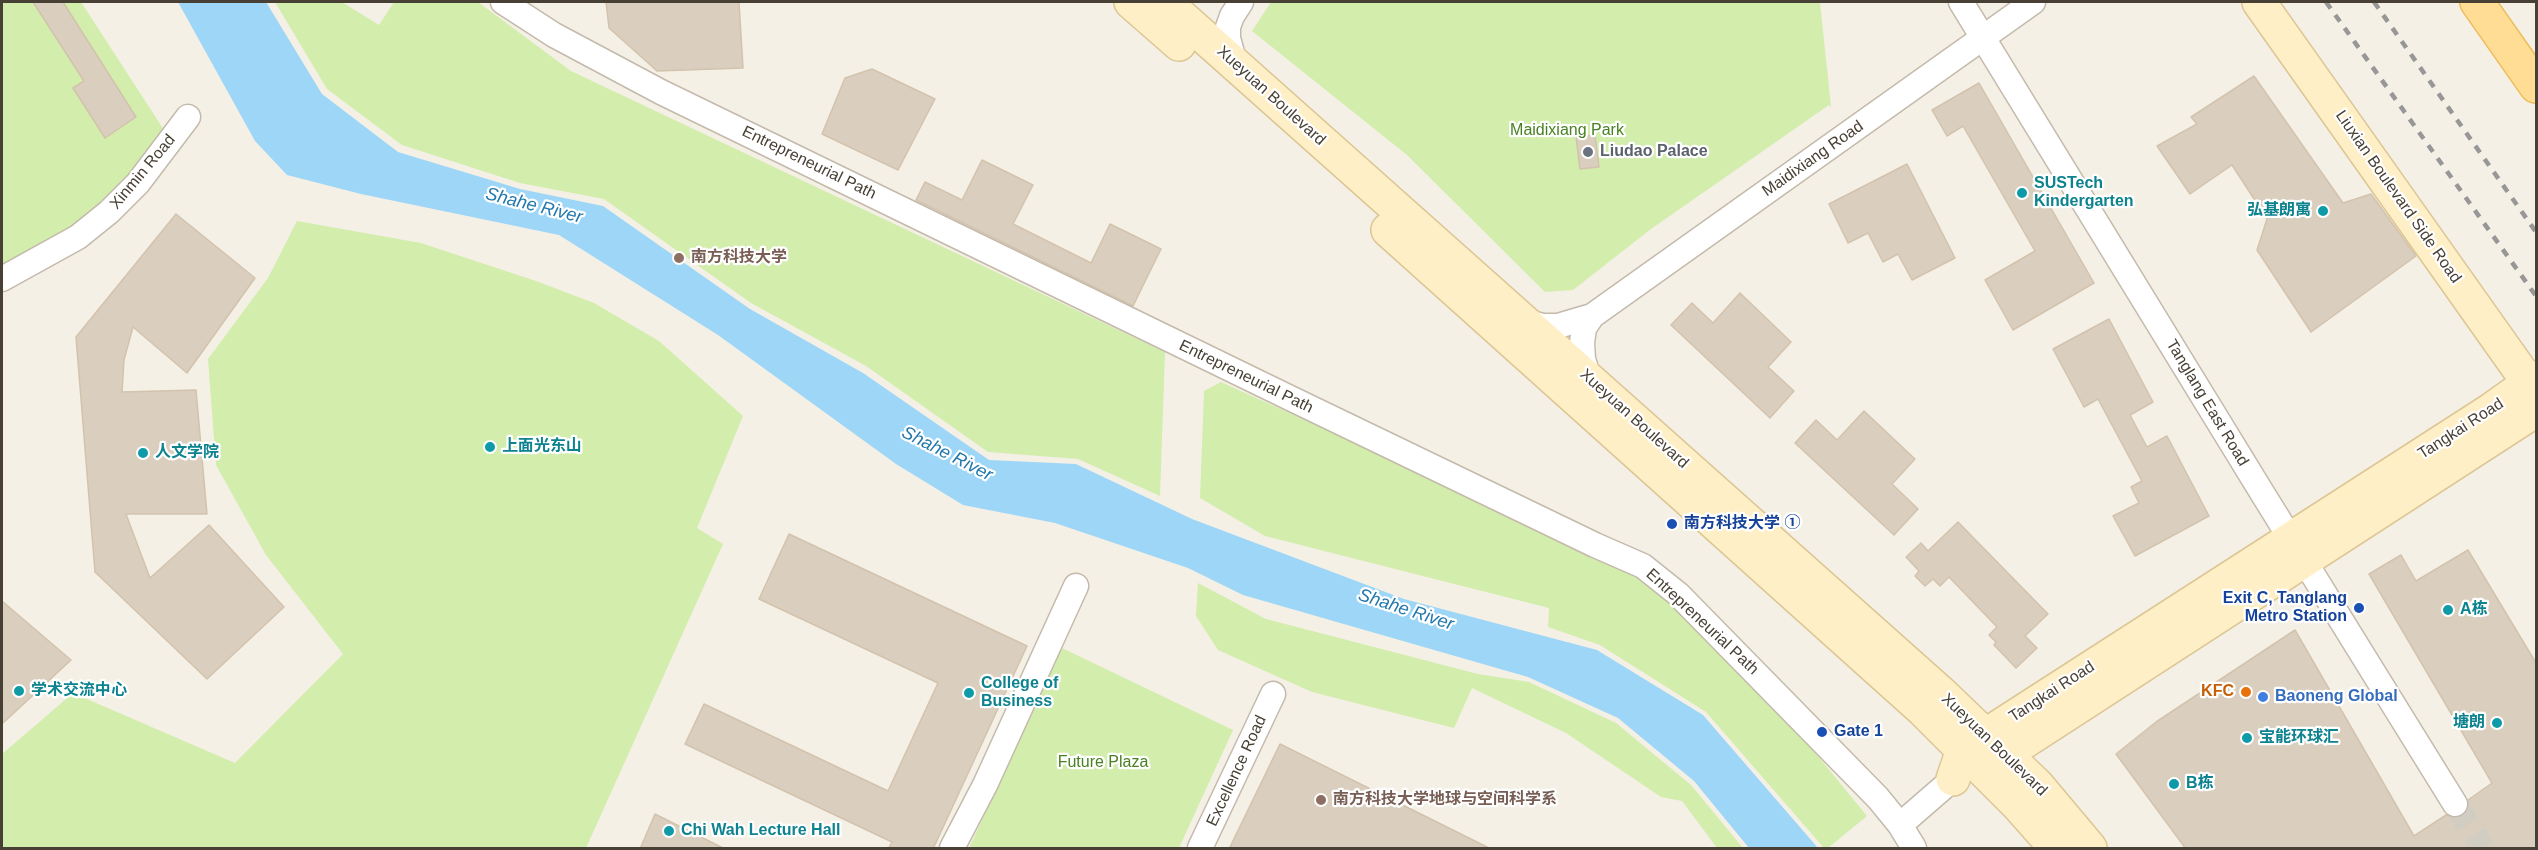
<!DOCTYPE html>
<html>
<head>
<meta charset="utf-8">
<style>
	body { margin:0 }
	#map { position:relative; width:2538px; height:850px; overflow:hidden; background:#f5f0e6; font-family:Arial,sans-serif }
	canvas { display:block }
	.frame { position:absolute; inset:0; border:3px solid #484035; pointer-events:none }
</style>
</head>
<body>
<div id="map">
<canvas width="2538" height="850"></canvas>
<div class="frame"></div>
</div>
<script>
const context = document.querySelector('canvas').getContext('2d');
context.lineJoin = 'round';
function fillPath(path, color) {
  context.fillStyle = color;
  context.fill(path, 'evenodd');
}
function shape(rows) {
  const path = new Path2D();
  for (const r of rows) {
    path.moveTo(r[0], r[1]);
    for (let i = 2; i < r.length; i += 2) path.lineTo(r[i], r[i + 1]);
  }
  return path;
}
function stroke(path, color, width, dash) {
  context.strokeStyle = color;
  context.lineWidth = width;
  context.lineCap = dash ? 'butt' : 'round';
  context.setLineDash(dash || []);
  context.stroke(path);
}
function write(font, color, halo, rows, align = 'center') {
  context.font = font + ' Arial,"Noto Sans SC",sans-serif';
  context.lineWidth = 4.5;
  context.setLineDash([]);
  context.textBaseline = 'middle';
  context.strokeStyle = halo;
  context.fillStyle = color;
  for (const [text, x, y, turn = 0] of rows) {
    context.save();
    context.translate(x, y);
    context.rotate((+turn || 0) * Math.PI / 180);
    context.textAlign = isNaN(turn) ? turn : align;
    if (halo) context.strokeText(text, 0, 0);
    context.fillText(text, 0, 0);
    context.restore();
  }
}
fillPath(shape([
	[2,2,81,2,164,130,130,177,77,223,2,266],
	[275,2,342,2,379,25,394,2,478,2,571,71,1165,352,1160,496,1078,459,988,452,866,366,751,303,604,199,520,183,402,145,327,89],
	[1271,2,1820,2,1831,107,1829,105,1651,229,1573,290,1545,292,1407,155,1252,31],
	[297,221,421,243,536,281,594,303,659,341,743,416,697,528,723,544,586,848,2,848,2,754,73,693,235,763,343,654,266,555,216,465,208,359,268,278],
	[1221,382,1638,571,1754,678,1867,816,1828,848,1824,848,1706,712,1600,645,1548,627,1549,608,1265,536,1200,498,1204,391],
	[1198,583,1266,619,1478,674,1529,682,1616,723,1691,785,1743,848,1717,848,1682,801,1661,797,1566,733,1472,688,1454,728,1312,692,1218,650,1196,616],
	[1062,648,1233,730,1179,848,969,848]
]), '#d2edac');
fillPath(shape([
	[178,2,266,2,322,94,398,152,520,189,603,206,750,309,863,373,989,460,1076,464,1192,519,1404,599,1597,650,1703,715,1818,848,1749,848,1694,781,1618,718,1528,677,1243,595,1188,568,1055,523,963,505,896,464,718,335,559,235,361,194,287,175,255,141]
]), '#9dd6f7');
const building = shape([
	[33,2,63,2,136,117,105,138,73,88,84,81,33,2],
	[606,2,739,2,743,68,657,71,609,28,606,2],
	[872,69,935,99,898,170,822,134,845,78,872,69],
	[2254,76,2343,203,2371,194,2416,256,2311,332,2257,250,2267,219,2232,165,2190,194,2157,146,2197,124,2191,117,2254,76],
	[1979,83,2094,283,2013,330,1985,280,2035,251,1963,126,1947,136,1932,110,1979,83],
	[1595,135,1599,167,1580,169,1576,137,1595,135],
	[982,160,1033,185,1013,224,1091,263,1110,224,1161,249,1133,306,916,200,925,182,962,200,982,160],
	[1907,164,1955,258,1912,280,1898,254,1883,262,1868,233,1848,243,1829,204,1907,164],
	[176,214,255,278,187,373,133,327,124,360,122,392,196,390,207,514,126,514,150,578,209,525,284,607,207,679,95,572,76,337,176,214],
	[1740,293,1791,342,1768,367,1794,391,1770,418,1671,325,1692,303,1713,323,1740,293],
	[2109,319,2153,402,2130,415,2147,447,2167,436,2209,516,2135,556,2113,516,2139,503,2131,487,2142,481,2098,399,2084,407,2053,349,2109,319],
	[1864,411,1915,459,1892,484,1918,509,1894,535,1795,443,1816,420,1837,440,1864,411],
	[1958,522,2048,614,2025,636,2037,648,2016,668,1994,645,1996,642,1989,635,1997,627,1949,577,1940,586,1933,579,1925,586,1915,576,1919,571,1906,557,1921,543,1928,551,1958,522],
	[789,534,1027,646,933,849,888,849,892,842,685,744,704,704,888,791,938,683,759,599,789,534],
	[2468,550,2536,663,2536,849,2186,849,2116,754,2156,722,2295,630,2414,836,2446,815,2455,818,2463,816,2468,810,2468,800,2492,783,2369,574,2401,555,2416,581,2468,550],
	[2,601,71,660,2,724,2,601],
	[1280,744,1491,849,1229,849,1280,744],
	[655,814,725,849,640,849,655,814]
]);
fillPath(building, '#dacebe');
stroke(building, '#d3c3ad', 1.5);
stroke(shape([
	[2455,804,2483,848]
]), '#d2cdc3', 24, [24, 12]);
const street = shape([
	[503,2,554,35,661,92,1290,398,1595,545,1643,566,1678,594,1878,798,1900,825,1914,848],
	[1961,2,2261,491,2455,804],
	[1235,64,1228,38,1228,27,1232,16,1241,2],
	[2,279,78,237,109,212,138,183,188,117],
	[1524,321,1543,326,1558,326,1592,316,2033,2],
	[1589,379,1583,359,1582,343,1584,328,1592,316],
	[1900,825,1953,779],
	[952,848,985,785,1076,586],
	[1200,848,1273,694]
]);
const secondary = shape([
	[1131,2,1179,44],
	[1165,2,1941,693,2038,786,2090,848],
	[2259,2,2536,393],
	[1388,230,1923,710,2018,805,2056,848],
	[1987,766,2536,410],
	[1953,779,1963,750,2491,410,2536,378]
]);
const primary = shape([
	[2477,2,2536,86]
]);
stroke(street, '#c4baab', 27);
stroke(secondary, '#dcc694', 36);
stroke(primary, '#eebd5b', 36);
stroke(street, '#fff', 24);
stroke(secondary, '#ffefc6', 33);
stroke(primary, '#ffdd95', 33);
stroke(shape([
	[2326,2,2536,296],
	[2374,2,2536,232]
]), '#979797', 4.5, [8, 8]);
for (const [x, y, r, color] of [
	[1588,152,6,"#6b7280"],
	[2022,193,6,"#0f9aa8"],
	[2323,211,6,"#0f9aa8"],
	[679,258,6,"#8d6e63"],
	[490,447,6,"#0f9aa8"],
	[143,453,6,"#0f9aa8"],
	[1672,524,6,"#1a4fb4"],
	[2359,608,6,"#1a4fb4"],
	[2448,610,6,"#0f9aa8"],
	[19,691,6,"#0f9aa8"],
	[2246,692,6,"#e8710a"],
	[969,693,6,"#0f9aa8"],
	[2263,697,6,"#3f7fe0"],
	[2497,723,6,"#0f9aa8"],
	[1822,732,6,"#1a4fb4"],
	[2247,738,6,"#0f9aa8"],
	[2174,784,6,"#0f9aa8"],
	[1321,800,6,"#8d6e63"],
	[669,831,6,"#0f9aa8"]
]) {
  const dot = new Path2D();
  dot.arc(x, y, r, 0, 2 * Math.PI);
  context.fillStyle = color;
  context.fill(dot);
  stroke(dot, '#fff', 2);
}
write('16px', '#484035', '#fff', [
	["Xueyuan Boulevard",1271,96,42],
	["Maidixiang Road",1813,159,-35],
	["Entrepreneurial Path",809,163,26],
	["Xinmin Road",143,172,-50],
	["Liuxian Boulevard Side Road",2398,197,55],
	["Entrepreneurial Path",1246,377,26],
	["Tanglang East Road",2207,403,59],
	["Xueyuan Boulevard",1634,419,42],
	["Tangkai Road",2461,429,-33],
	["Entrepreneurial Path",1702,622,43],
	["Tangkai Road",2052,692,-33],
	["Xueyuan Boulevard",1994,745,44],
	["Excellence Road",1237,771,-65]
]);
write('16px', '#498022', '#fff', [
	["Maidixiang Park",1567,131],
	["Future Plaza",1103,763]
]);
write('bold 16px', '#5b616d', '#fff', [
	["Liudao Palace",1600,152]
], 'left');
write('bold 16px', '#0d838f', '#fff', [
	["SUSTech",2034,184],
	["Kindergarten",2034,202],
	["弘基朗寓",2311,211,"right"],
	["上面光东山",502,447],
	["人文学院",155,453],
	["A栋",2460,610],
	["College of",981,684],
	["Business",981,702],
	["学术交流中心",31,691],
	["塘朗",2485,723,"right"],
	["宝能环球汇",2259,738],
	["B栋",2186,784],
	["Chi Wah Lecture Hall",681,831]
], 'left');
write('bold 16px', '#785e54', '#fff', [
	["南方科技大学",691,258],
	["南方科技大学地球与空间科学系",1333,800]
], 'left');
write('bold 16px', '#164399', '#fff', [
	["南方科技大学 ①",1684,524],
	["Exit C, Tanglang",2347,599,"right"],
	["Metro Station",2347,617,"right"],
	["Gate 1",1834,732]
], 'left');
write('bold 16px', '#c56008', '#fff', [
	["KFC",2234,692]
], 'right');
write('bold 16px', '#366cbe', '#fff', [
	["Baoneng Global",2275,697]
], 'left');
write('italic 18px', '#2278ad', '#fff', [
	["Shahe River",534,206,14],
	["Shahe River",947,454,27],
	["Shahe River",1406,610,18]
]);
</script>
</body>
</html>
